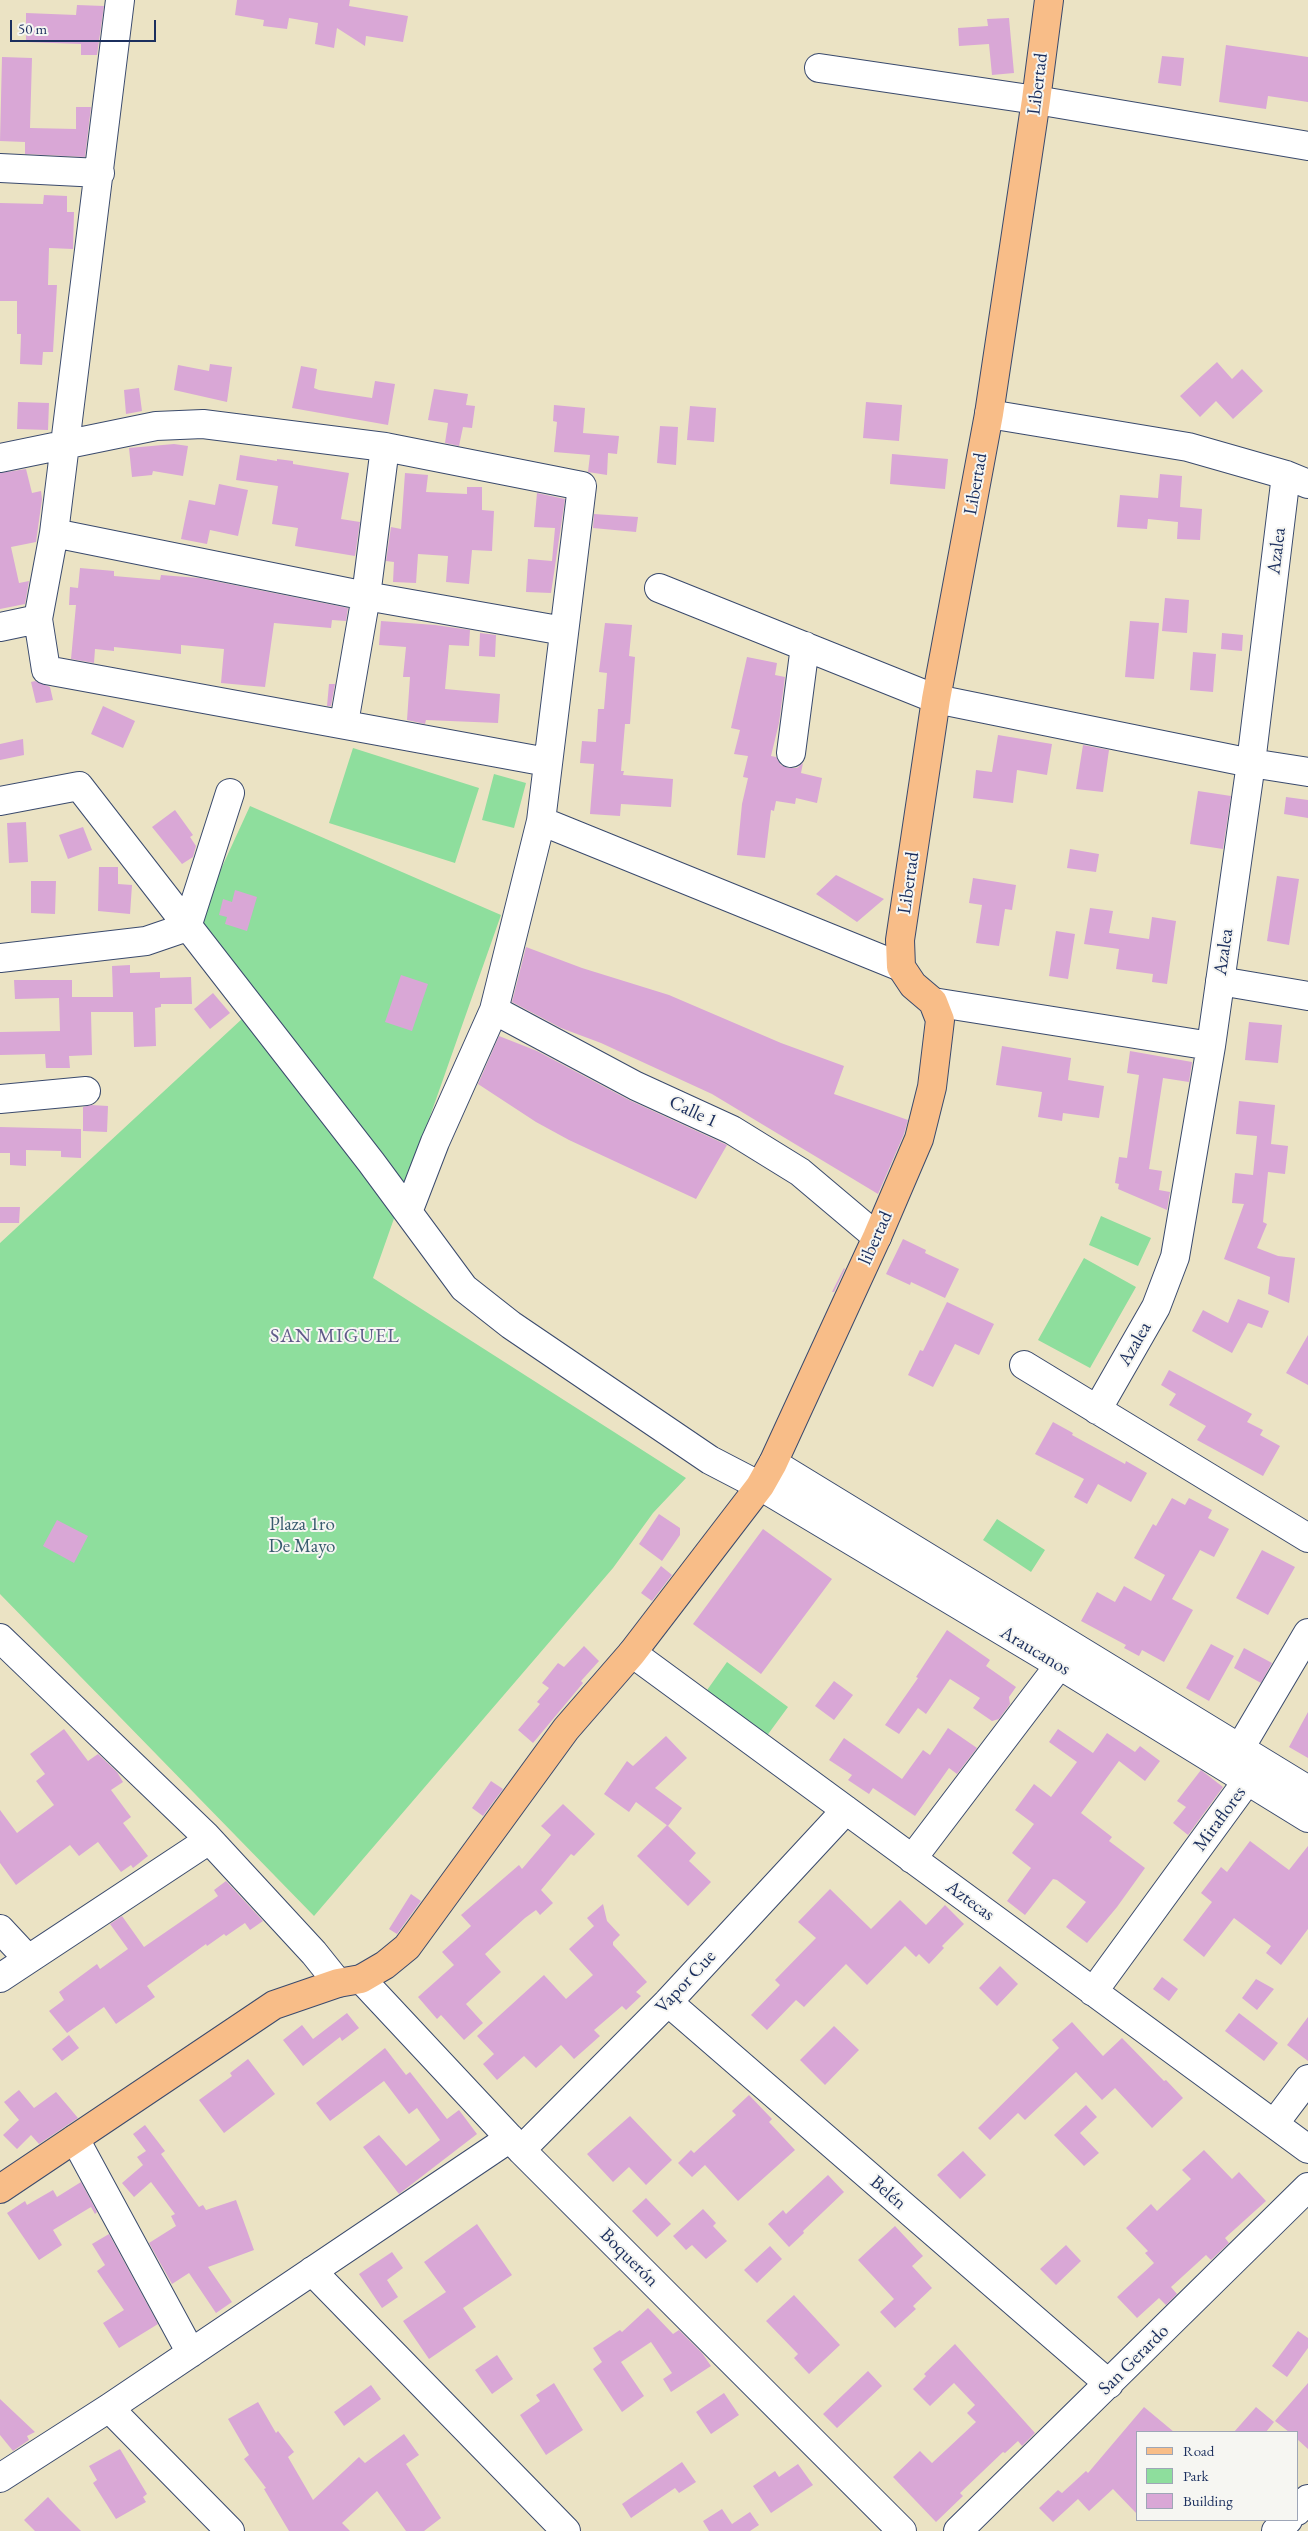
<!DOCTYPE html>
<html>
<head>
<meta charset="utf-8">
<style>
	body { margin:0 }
	#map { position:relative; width:1308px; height:2531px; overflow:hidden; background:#ebe3c4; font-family:"EB Garamond",serif }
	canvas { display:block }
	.legend { position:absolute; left:1136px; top:2431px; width:162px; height:90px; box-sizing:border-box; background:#f6f6f2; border:1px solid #9ea6b7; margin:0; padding:6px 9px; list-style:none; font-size:15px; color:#1b2f5e }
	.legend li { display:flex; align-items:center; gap:10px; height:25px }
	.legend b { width:25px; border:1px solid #9ea6b7 }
	.scale { position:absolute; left:10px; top:20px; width:146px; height:22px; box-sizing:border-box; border:2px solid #1b2f5e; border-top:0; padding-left:6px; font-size:15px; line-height:18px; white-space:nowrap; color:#1b2f5e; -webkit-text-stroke:4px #f6f6f2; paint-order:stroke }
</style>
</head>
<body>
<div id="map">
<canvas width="1308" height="2531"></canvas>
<ul class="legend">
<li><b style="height:6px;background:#f8bd88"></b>Road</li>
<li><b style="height:14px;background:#8ede9d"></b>Park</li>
<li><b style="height:14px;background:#d9a7d6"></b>Building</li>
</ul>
<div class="scale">50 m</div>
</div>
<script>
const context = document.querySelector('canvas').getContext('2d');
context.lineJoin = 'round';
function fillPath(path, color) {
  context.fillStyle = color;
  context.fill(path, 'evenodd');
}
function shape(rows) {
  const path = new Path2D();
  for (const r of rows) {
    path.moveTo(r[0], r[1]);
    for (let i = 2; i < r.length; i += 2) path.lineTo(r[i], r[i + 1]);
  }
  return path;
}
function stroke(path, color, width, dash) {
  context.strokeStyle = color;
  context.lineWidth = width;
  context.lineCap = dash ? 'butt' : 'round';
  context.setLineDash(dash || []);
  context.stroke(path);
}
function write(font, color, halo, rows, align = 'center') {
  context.font = font + ' "EB Garamond",serif';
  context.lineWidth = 4;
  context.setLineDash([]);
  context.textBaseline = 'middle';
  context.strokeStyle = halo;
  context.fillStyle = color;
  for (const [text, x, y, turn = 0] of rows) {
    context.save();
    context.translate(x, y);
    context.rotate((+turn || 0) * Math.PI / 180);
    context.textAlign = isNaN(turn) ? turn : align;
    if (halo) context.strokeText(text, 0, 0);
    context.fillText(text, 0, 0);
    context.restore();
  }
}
fillPath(shape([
	[353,748,479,788,455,863,329,823],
	[494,774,526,783,514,828,482,820],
	[250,806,501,915,373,1278,686,1478,653,1513,613,1568,314,1916,0,1594,0,1243,257,1005,199,917],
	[1101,1216,1151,1238,1138,1266,1089,1245],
	[1084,1258,1136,1287,1090,1368,1038,1340],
	[997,1519,1045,1550,1031,1572,983,1540],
	[727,1662,788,1707,766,1737,705,1693]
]), '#8ede9d');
fillPath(shape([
	[237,0,350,0,349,6,408,16,403,42,366,36,365,46,337,28,334,48,315,44,318,23,289,18,287,29,263,26,264,20,235,15],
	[77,5,104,6,97,55,81,55,81,44,26,42,26,13,76,15],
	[1009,18,1014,73,992,75,989,44,959,46,958,28,988,26,987,19],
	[1226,45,1308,57,1308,102,1268,96,1266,109,1219,102],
	[1162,56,1184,58,1181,86,1158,83],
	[2,57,32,58,30,128,76,129,76,107,91,107,85,157,25,154,25,142,0,141],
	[44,195,67,196,67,212,74,212,73,249,49,248,48,285,57,285,53,352,43,352,42,365,20,364,21,334,17,334,17,301,0,301,0,203,43,204],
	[1217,362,1232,379,1242,369,1263,391,1233,419,1216,401,1200,417,1180,396],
	[210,364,232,367,227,402,174,390,178,365,209,371],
	[301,366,317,369,314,388,319,390,372,398,375,381,395,384,388,425,292,408],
	[139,388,142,411,126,414,124,390],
	[434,389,468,394,466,405,475,406,472,428,463,427,459,446,445,443,448,423,428,420],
	[18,402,49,403,48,430,17,429],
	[866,402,902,405,899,441,863,438],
	[554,405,585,408,583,433,619,436,617,454,608,453,607,475,588,472,590,455,554,452,557,422,553,421],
	[690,406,716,408,714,442,687,440],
	[660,426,678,427,676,465,657,463],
	[174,444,188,446,183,476,153,471,152,475,132,477,129,448],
	[892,454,948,459,945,489,890,484],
	[240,455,277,461,277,459,293,461,293,464,349,473,341,519,360,522,355,556,295,546,298,528,272,524,278,486,236,480],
	[26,469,32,493,41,491,42,499,36,542,11,547,19,583,29,581,25,604,0,609,0,473],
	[405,473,428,475,426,492,467,494,467,487,482,487,482,510,494,511,492,551,472,550,469,584,446,582,448,556,418,554,416,583,393,582,394,562,386,561,391,527,401,529],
	[1160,474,1182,476,1180,507,1202,509,1200,540,1177,539,1178,522,1148,519,1147,529,1117,527,1120,495,1158,498],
	[219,484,248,490,238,536,210,530,207,544,181,539,189,500,215,505],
	[537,493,565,499,551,593,526,592,528,559,552,561,555,528,534,527],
	[594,514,638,517,636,532,593,528],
	[80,568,114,571,114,576,160,580,161,575,199,578,348,608,346,621,332,620,331,628,274,623,265,687,221,683,224,649,181,645,181,654,114,647,114,651,95,649,94,663,71,659,76,605,69,605,70,587,78,588],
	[1165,598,1189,600,1187,633,1162,631],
	[381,621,435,625,470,630,469,646,449,645,445,689,500,694,498,723,426,720,425,724,407,720,410,677,403,677,406,647,379,645],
	[1130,621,1159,623,1154,679,1125,677],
	[605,623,632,625,629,656,635,657,630,724,625,724,621,771,624,771,623,775,673,779,671,807,621,804,620,816,590,814,594,764,580,763,582,741,596,742,598,709,604,709,607,673,599,672],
	[480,633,496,635,495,657,479,656],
	[1222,633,1243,635,1242,651,1221,649],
	[1193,652,1216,654,1213,692,1190,690],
	[747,657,777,663,775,675,785,677,779,723,771,756,776,757,781,765,788,768,797,768,803,763,801,773,822,778,817,803,796,798,795,804,776,801,774,811,771,810,765,858,737,855,742,804,748,778,743,777,748,756,734,754,740,730,731,728],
	[35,681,50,687,53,700,36,703,31,682],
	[329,684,335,684,331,706,327,706],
	[103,706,135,721,123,748,91,734],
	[998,735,1052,744,1047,775,1017,770,1013,803,973,798,976,770,992,772],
	[23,739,24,755,0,760,0,744],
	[1083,745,1109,750,1103,792,1076,789],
	[1198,791,1231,796,1223,849,1190,844],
	[1286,797,1308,800,1308,818,1284,814],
	[175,810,193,835,190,837,196,846,193,857,182,864,152,827],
	[26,822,28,862,9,863,7,823],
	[83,827,92,850,68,859,59,835],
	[1070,849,1099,854,1096,872,1067,868],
	[99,867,118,867,118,884,132,885,130,914,98,911],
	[836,875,884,899,857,922,816,894],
	[1277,876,1299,879,1289,945,1267,941],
	[973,878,1016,885,1012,910,1005,909,999,946,976,943,982,905,969,903],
	[31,881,56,881,55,914,31,913],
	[235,890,257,897,247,931,225,924,227,917,219,915,223,899,232,902],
	[1090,908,1113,911,1109,933,1149,939,1152,917,1176,921,1167,984,1152,982,1153,974,1116,969,1119,949,1084,944],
	[1056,931,1075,934,1068,979,1049,976],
	[526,947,582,968,669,995,781,1043,844,1066,834,1094,908,1120,904,1134,878,1194,712,1094,601,1043,561,1028,512,1002],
	[130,965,130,973,160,972,160,978,191,977,192,1004,161,1004,161,1007,155,1008,156,1046,134,1047,133,1012,91,1012,92,1055,69,1056,70,1068,46,1068,45,1054,0,1055,0,1032,60,1031,59,998,15,999,14,980,72,980,72,997,113,997,112,966],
	[401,975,428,984,412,1031,385,1022],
	[213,993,230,1013,210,1029,194,1009],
	[1249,1022,1282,1025,1278,1063,1245,1060],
	[499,1036,537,1051,629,1100,727,1145,696,1199,569,1140,536,1122,478,1084],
	[1002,1046,1071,1058,1068,1080,1104,1086,1099,1118,1063,1113,1062,1121,1038,1117,1042,1092,996,1085],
	[1130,1051,1192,1062,1189,1082,1163,1078,1149,1169,1162,1171,1159,1190,1170,1192,1167,1210,1118,1189,1119,1184,1115,1183,1119,1157,1127,1158,1139,1075,1127,1073],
	[1239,1101,1275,1105,1271,1144,1288,1146,1285,1174,1268,1172,1263,1222,1267,1224,1257,1248,1278,1256,1295,1258,1289,1303,1268,1294,1270,1277,1224,1259,1244,1204,1232,1203,1235,1173,1253,1175,1257,1136,1236,1134],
	[91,1105,108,1106,107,1132,83,1131,83,1107],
	[0,1127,81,1129,81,1158,61,1157,61,1151,26,1150,26,1166,10,1165,10,1153,0,1153],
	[0,1207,20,1207,19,1223,0,1223],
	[903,1239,926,1250,925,1253,959,1269,945,1298,911,1282,910,1285,886,1274],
	[844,1268,845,1269,834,1292,832,1292],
	[1238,1299,1269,1311,1262,1328,1248,1323,1232,1353,1192,1331,1203,1310,1228,1323],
	[947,1302,994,1324,979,1355,955,1344,933,1387,908,1375,920,1350,923,1351],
	[1308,1335,1308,1385,1286,1373],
	[1169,1370,1252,1414,1247,1422,1263,1430,1260,1435,1280,1446,1263,1476,1197,1440,1206,1426,1169,1405,1176,1394,1161,1385],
	[1053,1422,1073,1433,1072,1435,1125,1464,1126,1461,1147,1473,1131,1502,1098,1484,1087,1504,1074,1497,1084,1479,1035,1454],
	[1172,1498,1185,1505,1189,1498,1212,1510,1208,1518,1229,1529,1214,1557,1200,1550,1172,1599,1193,1610,1164,1662,1142,1650,1139,1656,1124,1648,1126,1645,1081,1621,1097,1592,1115,1602,1124,1586,1151,1601,1165,1575,1134,1558,1153,1524,1156,1526],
	[659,1514,680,1528,680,1535,662,1561,639,1544],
	[57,1520,88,1536,74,1563,43,1546],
	[763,1529,832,1579,761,1674,693,1624],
	[1262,1550,1295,1567,1268,1615,1236,1598],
	[661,1566,672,1575,652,1601,641,1593],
	[947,1630,990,1660,986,1666,1016,1687,1009,1697,1010,1704,999,1719,992,1721,973,1708,980,1698,950,1679,926,1714,918,1708,899,1734,885,1725,918,1678,916,1677],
	[1211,1644,1234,1656,1209,1701,1186,1688],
	[584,1646,599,1661,581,1681,583,1683,533,1743,518,1730,540,1704,537,1702,549,1688,542,1683,558,1663,564,1667],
	[1244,1648,1272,1663,1261,1683,1234,1668],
	[834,1681,853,1695,834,1720,815,1706],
	[1308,1712,1308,1758,1289,1747],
	[948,1728,977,1748,957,1774,949,1768,915,1816,873,1788,869,1794,848,1780,852,1775,829,1760,844,1738,902,1779,923,1750,930,1755],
	[64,1729,88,1761,98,1754,117,1772,123,1782,111,1790,131,1817,123,1823,148,1856,133,1868,131,1865,121,1872,98,1842,79,1856,70,1845,16,1885,0,1863,0,1810,17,1833,54,1805,36,1781,45,1774,30,1754],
	[1058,1729,1093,1753,1107,1733,1135,1752,1140,1746,1160,1761,1145,1781,1119,1761,1081,1813,1112,1837,1109,1841,1145,1868,1117,1907,1087,1943,1066,1927,1086,1902,1057,1880,1053,1879,1025,1915,1007,1901,1031,1868,1012,1853,1034,1824,1015,1810,1034,1784,1051,1797,1077,1762,1049,1742],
	[666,1736,687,1758,655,1788,682,1808,668,1826,636,1802,629,1812,604,1794,627,1761,633,1766],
	[1201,1770,1223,1787,1188,1835,1173,1823,1186,1807,1177,1801],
	[491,1781,503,1789,483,1816,472,1808],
	[563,1804,595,1834,574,1856,571,1854,541,1890,553,1903,540,1915,536,1910,525,1918,485,1954,501,1972,466,2004,483,2023,464,2040,441,2015,437,2019,418,1997,454,1965,442,1952,471,1926,461,1915,519,1865,522,1869,551,1835,541,1826],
	[667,1825,696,1853,689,1861,711,1882,688,1906,637,1856],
	[1250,1841,1289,1870,1308,1846,1308,1929,1281,1965,1266,1953,1271,1946,1234,1918,1204,1957,1183,1940,1212,1902,1201,1893,1221,1867,1227,1872],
	[226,1881,263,1921,250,1930,245,1923,226,1936,224,1934,207,1946,206,1944,147,1986,155,1997,116,2024,104,2007,67,2033,49,2011,64,2000,59,1992,97,1964,100,1969,128,1949,110,1924,122,1916,144,1947,218,1896,214,1890],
	[830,1889,871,1929,900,1900,926,1925,945,1905,964,1924,942,1946,944,1948,929,1964,919,1954,916,1957,905,1946,867,1985,846,1964,804,2007,796,2000,767,2030,751,2015,780,1985,775,1980,816,1938,798,1922],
	[411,1894,421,1901,397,1934,389,1929],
	[603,1904,607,1921,620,1935,613,1942,613,1945,647,1982,636,1992,641,1996,626,2010,622,2006,594,2030,600,2036,574,2059,561,2045,536,2068,524,2056,497,2080,483,2064,494,2054,477,2036,544,1975,566,1999,593,1975,569,1949,594,1926,587,1918],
	[1000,1966,1018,1984,997,2006,979,1988],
	[1162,1977,1178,1989,1169,2001,1153,1989],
	[1256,1979,1274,1989,1257,2010,1242,1998],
	[347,2013,359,2028,342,2041,340,2037,303,2066,283,2040,302,2025,313,2039],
	[1239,2013,1278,2043,1264,2061,1225,2031],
	[1308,2017,1308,2061,1287,2045],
	[1072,2022,1103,2056,1122,2038,1164,2081,1166,2080,1183,2098,1152,2128,1115,2088,1102,2100,1076,2072,1025,2120,1018,2113,990,2140,978,2128,1059,2048,1052,2040],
	[834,2026,859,2050,825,2085,800,2060],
	[69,2035,79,2048,62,2061,52,2049],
	[385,2048,406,2075,410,2072,447,2119,459,2110,477,2134,399,2194,363,2147,379,2135,406,2166,440,2140,417,2108,409,2114,384,2081,330,2121,316,2103],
	[248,2059,275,2094,224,2133,199,2100,232,2076,230,2073],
	[19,2090,34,2108,56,2092,78,2118,39,2144,31,2135,17,2149,3,2135,19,2120,4,2102],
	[749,2095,772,2119,769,2122,795,2150,738,2201,705,2165,692,2177,678,2163,691,2150,694,2153,736,2115,732,2111],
	[1086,2105,1097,2117,1080,2133,1099,2153,1084,2166,1054,2135],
	[630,2116,672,2160,646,2185,629,2167,613,2182,587,2154],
	[145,2125,165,2151,161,2154,199,2207,203,2205,206,2210,236,2200,254,2250,208,2267,232,2302,216,2313,189,2273,172,2284,149,2243,176,2226,171,2216,175,2214,151,2182,134,2197,122,2183,143,2165,137,2157,146,2151,133,2134],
	[1204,2150,1232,2179,1239,2172,1266,2201,1225,2238,1229,2243,1211,2260,1206,2255,1171,2287,1177,2294,1166,2305,1159,2298,1137,2318,1117,2297,1154,2263,1145,2253,1148,2251,1126,2228,1151,2204,1157,2211,1191,2179,1182,2170],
	[963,2151,986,2175,960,2199,937,2175],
	[828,2175,844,2192,803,2231,804,2233,789,2247,768,2224,783,2210,786,2214],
	[81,2182,97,2212,95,2214,91,2207,53,2230,62,2245,39,2260,7,2213,25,2201,27,2205,53,2190,57,2197],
	[646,2198,671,2224,657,2237,632,2211],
	[703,2209,716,2223,713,2226,727,2241,706,2259,692,2245,686,2250,673,2236],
	[477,2224,512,2275,463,2308,476,2327,429,2359,403,2321,446,2292,424,2262],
	[895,2226,923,2256,912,2266,932,2288,913,2306,916,2309,895,2328,880,2312,894,2299,858,2260],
	[109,2234,158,2324,119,2348,103,2323,124,2310,97,2271,105,2265,92,2244],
	[1066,2245,1081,2261,1056,2285,1040,2269],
	[770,2246,782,2259,757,2283,744,2270],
	[392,2252,403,2268,387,2280,398,2297,382,2308,359,2274],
	[794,2295,840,2345,809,2374,794,2358,798,2354,766,2321],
	[648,2308,673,2334,679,2330,702,2353,711,2366,671,2392,663,2379,672,2373,651,2342,621,2362,644,2396,622,2412,593,2369,602,2362,593,2348,620,2330,622,2332],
	[1298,2331,1308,2338,1308,2348,1287,2377,1272,2366],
	[955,2344,1035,2433,1022,2446,1018,2441,1005,2453,1003,2452,960,2493,963,2496,936,2522,893,2477,920,2451,932,2463,976,2422,967,2413,975,2405,954,2383,930,2406,913,2389,926,2376,924,2374],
	[497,2355,513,2379,492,2394,475,2370],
	[868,2371,882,2386,837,2428,823,2414],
	[554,2383,583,2430,546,2455,520,2415,540,2401,536,2395],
	[1308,2383,1308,2449,1297,2439,1297,2432,1289,2432,1275,2421],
	[371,2385,381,2399,344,2426,334,2412],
	[724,2393,739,2415,711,2434,696,2412],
	[0,2399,35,2432,27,2436,29,2440,13,2451,0,2435],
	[258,2402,276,2433,278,2431,294,2452,288,2457,313,2500,359,2457,365,2463,404,2434,419,2455,406,2464,441,2518,424,2531,406,2531,377,2491,342,2523,350,2531,289,2531,264,2489,266,2488,244,2459,249,2455,228,2419],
	[1144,2407,1174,2432,1137,2432,1137,2514,1113,2489,1089,2511,1078,2499,1053,2522,1039,2508,1058,2490,1062,2493,1086,2471,1088,2473],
	[1256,2407,1274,2422,1266,2432,1234,2432],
	[120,2449,147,2494,143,2497,146,2502,116,2519,93,2483,97,2480,89,2466],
	[682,2462,696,2482,679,2493,675,2488,631,2518,622,2504],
	[798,2464,813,2485,771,2513,753,2486,775,2471,779,2477],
	[48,2497,59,2509,81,2531,35,2531,24,2520],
	[722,2509,732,2524,750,2512,759,2525,750,2531,709,2531,703,2521]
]), '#d9a7d6');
const minor = shape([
	[120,0,54,533,38,619,46,670,547,762],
	[819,68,1036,100,1308,146],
	[0,168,100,173],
	[989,414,1188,447,1286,475,1308,484],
	[0,458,156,426,203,424,385,447,582,486,541,821,494,1010,435,1142,408,1212],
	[54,533,366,596,564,631],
	[659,588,936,699,1251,763,1308,772],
	[0,627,38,619],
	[344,723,366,596,385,447],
	[791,753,805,646],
	[0,801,79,786,371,1162,464,1288,511,1325,710,1460,760,1486,1061,1666,1308,1818],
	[541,821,901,967],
	[0,958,146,941,187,927,230,793],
	[1220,981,1308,996],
	[933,1002,1211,1046],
	[494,1010,636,1086,732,1130,800,1172,877,1237],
	[0,1099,86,1091],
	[1024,1365,1308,1538],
	[1097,1410,1156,1307,1175,1257,1211,1046,1251,763,1286,475],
	[773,1463,1308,1790],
	[0,1638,205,1835,314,1953,338,1983],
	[632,1653,1308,2149],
	[912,1859,1070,1651],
	[0,1929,28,1959],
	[0,1978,209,1840],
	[361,1979,521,2150,902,2531],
	[1093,1992,1247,1781,1240,1748,1308,1633],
	[668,2002,1109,2384],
	[1274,2124,1308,2079],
	[75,2139,191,2353],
	[521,2150,668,2002,846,1810],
	[312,2271,566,2531],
	[109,2408,230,2531],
	[0,2478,109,2408,510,2138],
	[1297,2511,1308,2499],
	[958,2531,1308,2187],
	[1276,2531,1288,2520]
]);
const major = shape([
	[0,2189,274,2005,338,1983,361,1979,385,1965,407,1947,566,1729,632,1653,760,1486,773,1463,877,1237,919,1139,932,1087,940,1020,933,1002,913,985,901,967,900,940,936,699,989,414,1036,100,1049,0]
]);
stroke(minor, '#3a4a6d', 30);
stroke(major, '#3a4a6d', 30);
stroke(minor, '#fff', 28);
stroke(major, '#f8bd88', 28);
write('19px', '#1b2f5e', '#f6f6f2', [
	["Libertad",1038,84,-83],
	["Libertad",976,484,-80],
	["Azalea",1277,551,-83],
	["Libertad",909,883,-82],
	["Azalea",1224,952,-82],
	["Calle 1",693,1112,25],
	["libertad",876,1238,-66],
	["Azalea",1135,1344,-60],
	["Araucanos",1035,1651,31],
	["Miraflores",1220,1819,-54],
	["Aztecas",970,1901,36],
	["Vapor Cue",686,1982,-47],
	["Belén",888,2193,41],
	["Boquerón",629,2258,45],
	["San Gerardo",1134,2360,-45]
]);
write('19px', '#385b6e', '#f6f6f2', [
	["Plaza 1ro",302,1525],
	["De Mayo",302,1547]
]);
context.letterSpacing = '1px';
write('20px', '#5e5988', '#f6f6f2', [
	["SAN MIGUEL",335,1337]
]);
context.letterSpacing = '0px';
</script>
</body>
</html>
